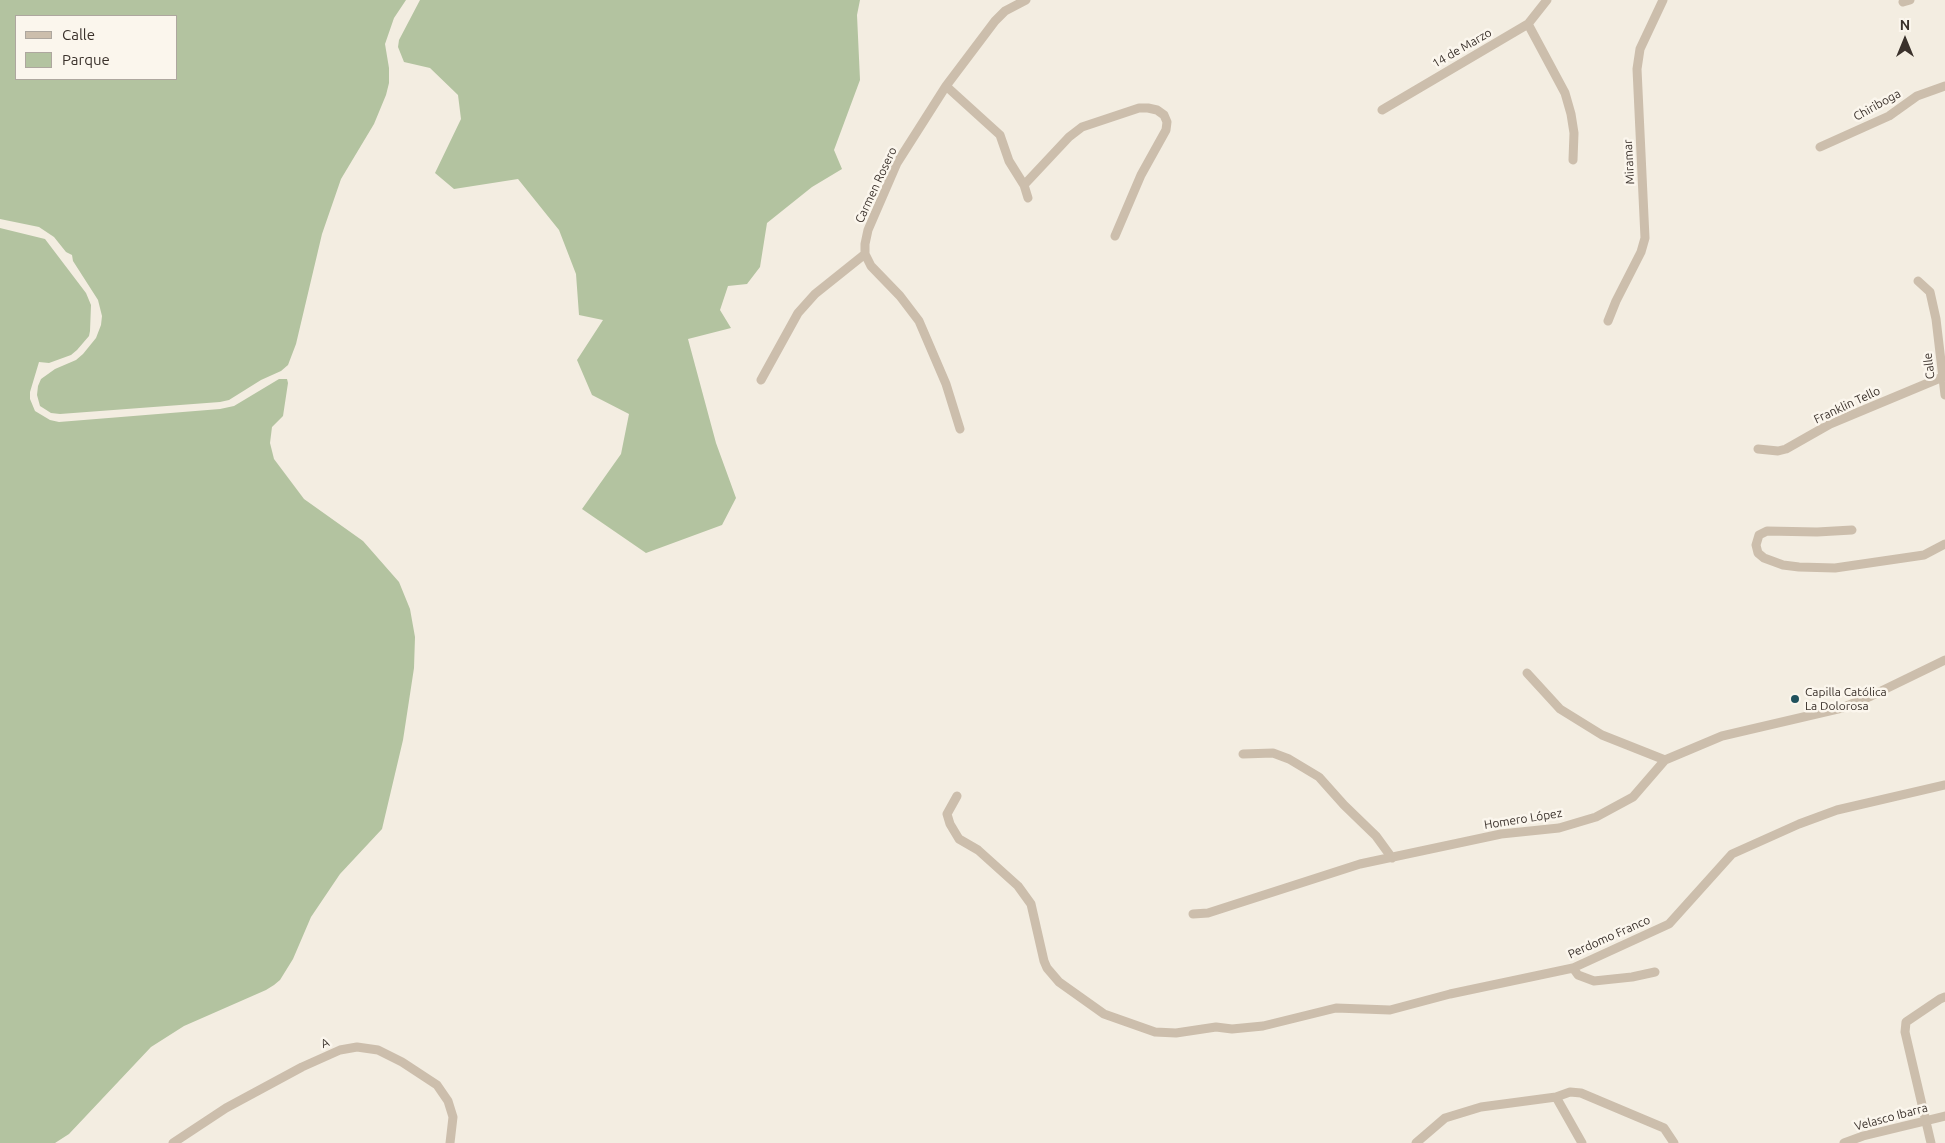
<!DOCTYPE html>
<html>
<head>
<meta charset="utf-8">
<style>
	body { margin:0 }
	#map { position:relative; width:1945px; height:1143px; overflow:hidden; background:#f3ede1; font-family:Ubuntu,sans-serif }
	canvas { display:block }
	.legend { position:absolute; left:15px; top:15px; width:162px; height:65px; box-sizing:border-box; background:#fbf6ed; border:1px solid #aea79f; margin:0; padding:6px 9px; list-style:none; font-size:15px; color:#3a312b }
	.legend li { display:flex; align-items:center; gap:10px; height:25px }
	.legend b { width:25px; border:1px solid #aea79f }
	.north { position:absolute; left:1880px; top:15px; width:50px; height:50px; -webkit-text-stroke:4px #fbf6ed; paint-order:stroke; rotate:0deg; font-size:14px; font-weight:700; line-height:20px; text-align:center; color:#3a312b }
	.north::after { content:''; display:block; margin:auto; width:18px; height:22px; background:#3a312b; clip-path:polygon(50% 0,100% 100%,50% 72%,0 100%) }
</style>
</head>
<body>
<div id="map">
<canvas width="1945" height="1143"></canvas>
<ul class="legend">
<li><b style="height:6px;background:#ccbeac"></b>Calle</li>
<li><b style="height:14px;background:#b3c3a0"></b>Parque</li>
</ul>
<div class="north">N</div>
</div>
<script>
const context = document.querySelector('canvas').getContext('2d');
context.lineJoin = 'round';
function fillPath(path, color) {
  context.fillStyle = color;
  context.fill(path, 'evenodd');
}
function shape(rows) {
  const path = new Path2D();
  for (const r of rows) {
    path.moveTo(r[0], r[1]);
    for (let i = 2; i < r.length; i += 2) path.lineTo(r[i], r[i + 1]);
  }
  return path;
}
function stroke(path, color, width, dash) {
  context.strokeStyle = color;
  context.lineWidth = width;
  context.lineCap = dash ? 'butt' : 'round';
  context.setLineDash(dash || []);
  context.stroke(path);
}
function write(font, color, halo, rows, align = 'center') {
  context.font = font + ' Ubuntu,sans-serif';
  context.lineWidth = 5;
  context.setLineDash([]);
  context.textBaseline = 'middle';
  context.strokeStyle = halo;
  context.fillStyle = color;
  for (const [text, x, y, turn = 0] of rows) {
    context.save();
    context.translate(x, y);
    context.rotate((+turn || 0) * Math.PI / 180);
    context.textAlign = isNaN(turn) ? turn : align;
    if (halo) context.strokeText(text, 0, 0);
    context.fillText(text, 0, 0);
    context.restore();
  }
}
fillPath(shape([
	[0,0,406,0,394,18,385,44,389,68,389,83,386,95,374,124,341,179,322,234,296,344,288,365,281,371,261,380,229,400,220,402,60,414,51,413,40,406,37,395,38,386,41,379,55,369,76,360,83,354,96,338,101,325,102,316,98,300,73,261,72,255,66,252,54,237,39,227,0,219],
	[16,16,176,16,176,79,16,79],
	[420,0,860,0,857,15,860,80,834,150,842,169,812,187,767,223,760,267,747,284,728,286,720,310,731,328,688,339,716,443,736,498,722,525,646,553,582,509,621,454,629,414,592,395,577,360,603,320,579,315,576,274,559,230,518,179,454,189,435,173,461,119,458,95,430,68,404,62,398,47,399,40],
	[0,228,45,239,86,293,91,305,90,331,89,336,77,350,71,355,49,363,39,362,30,392,30,399,35,411,50,420,59,422,220,409,234,406,279,379,287,379,288,383,283,416,272,427,270,443,274,459,304,499,363,541,399,582,410,609,415,637,414,668,403,740,382,829,340,874,311,917,293,959,280,980,274,985,266,990,184,1026,151,1047,69,1134,55,1143,0,1143]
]), '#b3c3a0');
stroke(shape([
	[1903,2,1910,0],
	[1528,24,1565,93,1571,114,1574,133,1573,160],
	[946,86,1000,135,1009,161,1024,185,1028,198],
	[1382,110,1528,24,1547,0],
	[1820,147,1889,116,1917,96,1945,86],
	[1024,185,1069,137,1082,127,1139,108,1148,108,1157,110,1164,115,1167,122,1166,130,1141,175,1115,236],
	[1918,281,1930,292,1936,319,1945,395],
	[1608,321,1616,301,1641,252,1645,238,1637,69,1640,49,1663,0],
	[761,380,798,313,815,294,865,254],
	[960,429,946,384,919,321,900,296,871,266,865,254,865,244,868,230,897,163,946,86,995,21,1005,11,1026,0],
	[1758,449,1778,451,1786,449,1830,424,1945,376],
	[1852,530,1817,532,1767,531,1759,535,1756,545,1758,553,1764,558,1783,565,1799,567,1835,568,1924,555,1945,544],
	[1527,673,1560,709,1602,735,1665,760],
	[1243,754,1273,753,1289,759,1319,777,1344,805,1376,836,1392,858],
	[957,796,947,814,950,824,959,839,978,850,1018,886,1031,904,1044,961,1047,968,1059,982,1104,1014,1155,1032,1176,1033,1216,1027,1232,1029,1263,1026,1336,1008,1390,1010,1450,994,1573,968,1669,924,1732,854,1799,824,1837,810,1945,785],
	[1193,914,1208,913,1360,864,1501,834,1559,828,1596,817,1633,797,1665,760,1722,736,1842,708,1871,696,1945,660],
	[1573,968,1578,975,1594,981,1632,977,1655,972],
	[1556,1097,1582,1143],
	[173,1143,226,1108,302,1067,340,1050,357,1047,378,1050,402,1062,437,1085,448,1101,453,1117,450,1143],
	[1416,1143,1445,1118,1481,1107,1556,1097,1570,1092,1581,1093,1664,1128,1674,1143],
	[1844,1143,1863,1136,1945,1116],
	[1931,1143,1905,1032,1906,1022,1940,999,1945,997]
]), '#ccbeac', 9);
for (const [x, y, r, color] of [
	[1795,699,5,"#20515c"]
]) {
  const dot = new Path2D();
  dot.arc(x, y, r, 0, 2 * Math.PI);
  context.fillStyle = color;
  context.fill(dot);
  stroke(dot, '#fbf6ed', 2);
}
write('12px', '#3a312b', '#fbf6ed', [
	["14 de Marzo",1462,48,-30],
	["Chiriboga",1877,105,-29],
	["Miramar",1629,162,-93],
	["Carmen Rosero",876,185,-65],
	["Calle",1929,366,-97],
	["Franklin Tello",1847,405,-25],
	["Homero López",1523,819,-9],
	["Perdomo Franco",1609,937,-24],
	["A",325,1043,-23],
	["Velasco Ibarra",1891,1117,-15]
]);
write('12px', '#3a312b', '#fbf6ed', [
	["Capilla Católica",1805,692],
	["La Dolorosa",1805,706]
], 'left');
</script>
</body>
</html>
